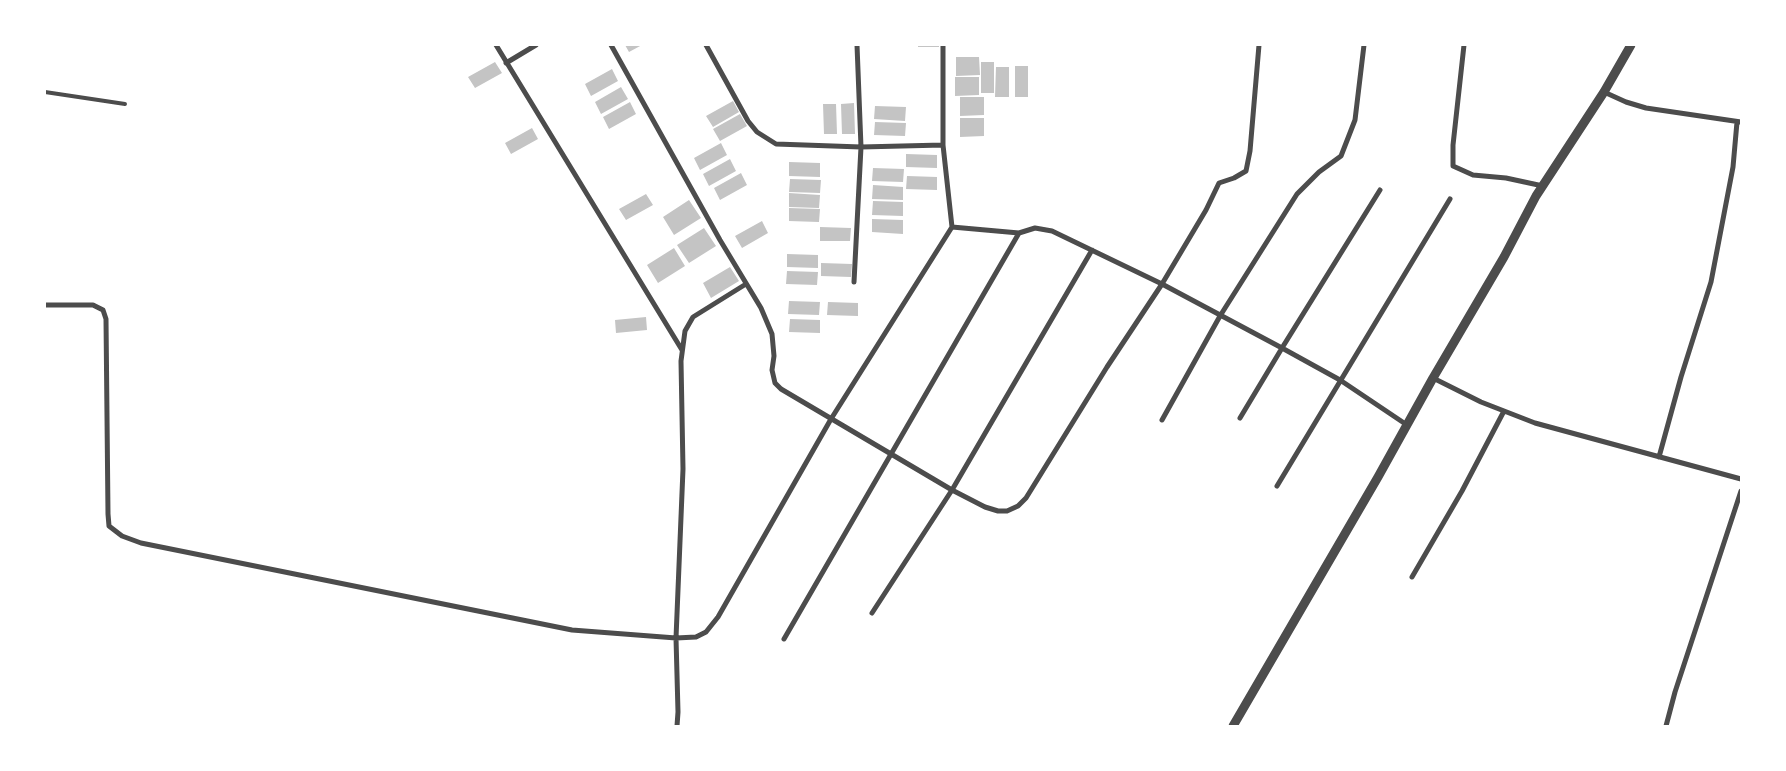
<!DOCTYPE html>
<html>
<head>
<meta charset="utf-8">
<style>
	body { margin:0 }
	#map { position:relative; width:1786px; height:771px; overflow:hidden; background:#fff; font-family:"Golos Text",sans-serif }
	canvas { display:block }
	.frame { position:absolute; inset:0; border:46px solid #fff; pointer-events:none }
</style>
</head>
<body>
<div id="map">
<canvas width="1786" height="771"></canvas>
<div class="frame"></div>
</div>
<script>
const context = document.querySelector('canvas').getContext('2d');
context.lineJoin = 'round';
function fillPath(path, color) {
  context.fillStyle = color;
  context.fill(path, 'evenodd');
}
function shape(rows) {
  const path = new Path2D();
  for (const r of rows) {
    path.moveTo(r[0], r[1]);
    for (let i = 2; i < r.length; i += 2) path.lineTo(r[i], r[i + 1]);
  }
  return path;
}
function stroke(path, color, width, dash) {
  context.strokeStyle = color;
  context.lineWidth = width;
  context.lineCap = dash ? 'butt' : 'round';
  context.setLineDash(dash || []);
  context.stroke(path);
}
fillPath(shape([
	[625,45,642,45,629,52],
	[918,45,939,45,939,47,918,47],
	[956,57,979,57,980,75,956,76],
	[495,62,502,73,475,88,468,77],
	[981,62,994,62,994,93,981,93],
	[1015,66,1028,66,1028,97,1015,97],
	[996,67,1009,67,1009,97,995,97],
	[612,69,618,81,591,96,585,84],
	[955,77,979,77,979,95,955,96],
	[621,87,628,99,601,114,595,102],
	[960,97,984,97,984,115,960,116],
	[733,101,739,112,713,127,706,116],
	[630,102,636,114,609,129,603,117],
	[854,103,855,134,842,134,841,104],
	[823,104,836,104,837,134,824,134],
	[875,106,906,107,905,121,874,119],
	[740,114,747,126,720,141,713,129],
	[960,118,984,118,984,136,960,137],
	[875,122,906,123,905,136,874,135],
	[532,128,538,139,511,154,505,143],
	[721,143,727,155,700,170,694,158],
	[906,154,937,155,937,168,906,167],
	[730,159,736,171,709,186,703,174],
	[789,162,820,163,820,177,789,176],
	[873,168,904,169,903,182,872,181],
	[741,173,747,185,720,200,714,188],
	[907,176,937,177,937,190,906,189],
	[790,179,821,180,820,193,789,192],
	[873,185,903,187,903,200,872,199],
	[789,193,820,195,819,208,789,207],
	[646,194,653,205,626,220,619,209],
	[689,200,701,218,674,235,663,217],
	[873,201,903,202,903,216,872,215],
	[789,208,820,209,819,222,789,221],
	[872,219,903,220,903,234,872,232],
	[762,221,768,233,742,248,735,236],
	[820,227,851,228,850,241,820,241],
	[704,228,716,246,689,263,677,245],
	[674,248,685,266,658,283,647,265],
	[787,254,818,255,818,268,787,267],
	[821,263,852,264,851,277,821,276],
	[730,267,739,281,711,298,703,283],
	[787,271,818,272,817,285,786,284],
	[789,301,820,302,819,315,788,314],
	[828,302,858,303,858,316,827,315],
	[646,317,647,330,616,333,615,320],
	[790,319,820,320,820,333,789,332]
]), '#c4c4c4');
stroke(shape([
	[45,92,125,104]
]), '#4c4c4c', 4);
stroke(shape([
	[496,45,682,350],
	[611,45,720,240,761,308,772,334,774,356,772,370,775,383,781,389,952,490,985,507,998,511,1007,511,1018,506,1026,498,1107,367,1162,284,1206,210,1219,183,1234,178,1246,171,1250,151,1259,45],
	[706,45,748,121,757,132,776,144,861,147,943,145],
	[943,45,943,145,952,227,1019,233,1035,228,1052,231,1162,284,1282,348,1340,380,1407,425],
	[1464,45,1453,145,1453,166,1473,175,1506,178,1543,186],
	[506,63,536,45],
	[1604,92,1626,102,1646,108,1741,122],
	[854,282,861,147,857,45],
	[45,305,93,305,103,310,106,319,108,514,109,526,122,536,141,543,572,630,676,638,696,637,706,632,718,617,831,419,952,227],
	[1433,378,1481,402,1535,423,1741,479],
	[1240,418,1282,348,1380,190],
	[1162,420,1220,316,1297,194,1319,172,1341,156,1355,120,1364,45],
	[1659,457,1681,377,1711,282,1733,167,1737,122],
	[1277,486,1450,199],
	[1412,577,1462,491,1504,411],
	[872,613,952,490,1092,250],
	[784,639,1019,233],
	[677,726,678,712,676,638,683,469,681,361,685,331,693,317,746,284],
	[1666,726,1675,692,1741,491]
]), '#4c4c4c', 5);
stroke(shape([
	[1233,726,1378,477,1433,378,1504,257,1536,196,1604,92,1631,45]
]), '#4c4c4c', 9);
</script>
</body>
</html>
